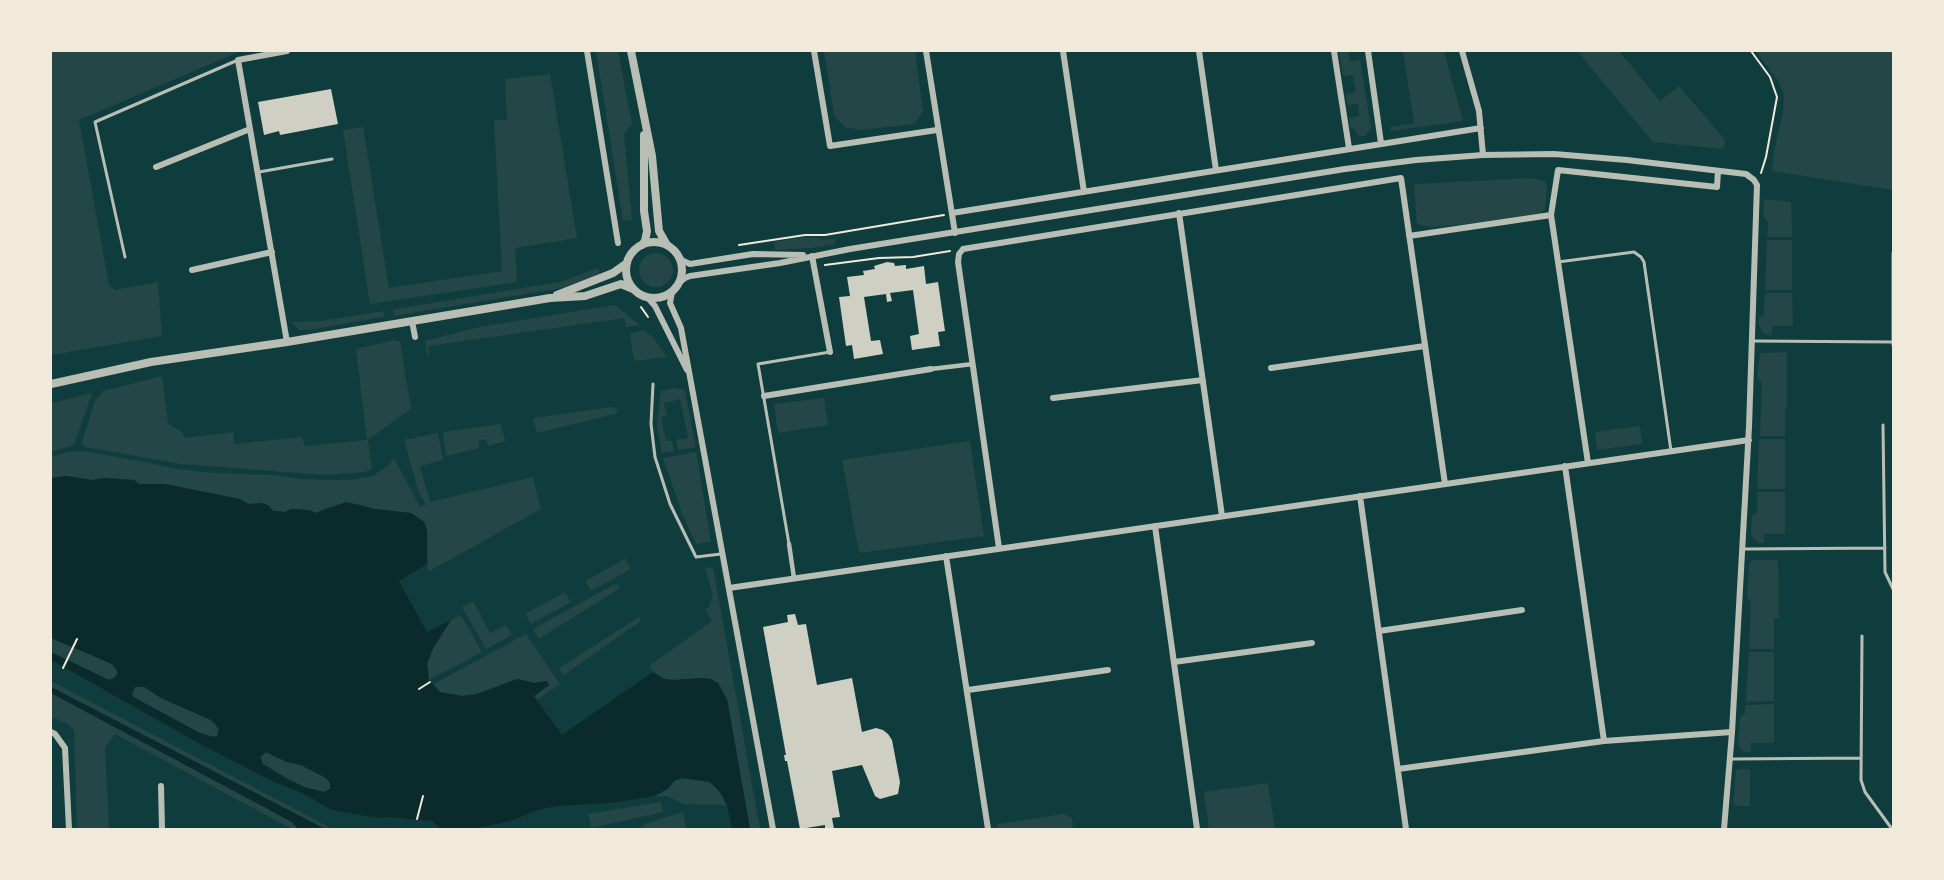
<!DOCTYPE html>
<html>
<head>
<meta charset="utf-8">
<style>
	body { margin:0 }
	#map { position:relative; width:1944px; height:880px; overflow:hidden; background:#0f3d3e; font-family:Lato,sans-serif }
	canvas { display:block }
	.frame { position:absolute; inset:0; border:52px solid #f1e9da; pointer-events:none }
</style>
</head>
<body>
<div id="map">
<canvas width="1944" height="880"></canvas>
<div class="frame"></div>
</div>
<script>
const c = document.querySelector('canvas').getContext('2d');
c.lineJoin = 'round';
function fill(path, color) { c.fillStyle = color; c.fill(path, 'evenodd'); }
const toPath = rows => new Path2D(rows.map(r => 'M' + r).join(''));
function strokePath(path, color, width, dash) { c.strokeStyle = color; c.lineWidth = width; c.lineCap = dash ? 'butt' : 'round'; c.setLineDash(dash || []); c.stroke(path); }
const green = toPath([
	[51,51,241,51,79,120,109,285,115,290,158,282,162,336,51,355],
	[596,51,618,51,632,124,624,134,632,220,623,221],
	[824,51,915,51,923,112,914,124,860,130,845,127,835,117,833,109],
	[1339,51,1348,51,1350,61,1360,60,1371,128,1365,136,1360,136,1356,133,1354,128,1350,129,1349,118,1359,116,1358,104,1347,105,1346,94,1356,92,1353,75,1343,76],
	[1403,51,1444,51,1463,121,1391,131,1390,127,1414,123],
	[1577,51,1619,51,1660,101,1679,86,1725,140,1724,149,1653,142],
	[1756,51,1893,51,1893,190,1772,171,1774,152,1783,112,1784,96,1779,82],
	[550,74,577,238,515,248,517,282,370,304,343,130,363,127,389,288,502,271,494,120,507,120,505,79],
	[1533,178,1545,181,1547,185,1545,210,1538,215,1527,219,1431,227,1417,224,1414,184],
	[1764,199,1791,202,1792,237,1767,237,1768,222,1763,216],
	[804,237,820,238,821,240,835,239,835,244,811,248,775,250,774,242],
	[1767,240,1792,240,1792,290,1765,290],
	'639 270a17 17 0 1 1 34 0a17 17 0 1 1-34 0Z',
	[598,268,600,274,562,288,394,316,393,310,395,309,560,282],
	[1765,293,1792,293,1793,326,1772,326,1772,336,1763,333,1759,325,1759,318,1764,314],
	[615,305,640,325,626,327,624,318,428,346,429,355,427,356,425,341,479,327],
	[383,311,384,317,308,330,299,330,291,322,321,321],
	[644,330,653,337,667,357,634,361,630,333],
	[395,340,400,342,411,409,368,440,372,469,364,472,326,475,181,464,85,447,82,442,95,401,103,391,162,376,168,424,182,432,185,438,234,432,234,444,302,437,305,446,367,440,356,349],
	[1787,352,1787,407,1785,409,1785,436,1760,436,1762,383,1757,379,1760,353],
	[675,388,685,390,696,447,678,450,676,440,688,438,680,399,664,403,667,415,661,417,666,441,672,441,674,451,662,453,657,426,660,395,661,391],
	[92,393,74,445,51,452,51,403],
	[824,398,828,425,778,433,774,404],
	[612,407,618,410,615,414,537,433,533,418],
	[501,424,505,441,488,446,486,439,478,441,480,448,446,456,443,432],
	[1640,426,1642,444,1597,450,1595,432],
	[438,433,443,460,420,466,430,502,533,477,541,509,428,572,427,530,424,522,411,513,374,509,359,504,326,508,316,513,309,510,291,509,285,512,273,511,267,505,261,503,248,504,240,499,165,484,139,484,134,480,104,478,92,480,66,476,51,478,51,457,67,452,81,451,102,454,179,469,212,473,275,475,299,479,325,480,351,480,373,476,389,465,394,458,420,507,426,504,419,493,404,440],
	[1759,439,1785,439,1785,489,1757,489],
	[970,441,984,536,859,553,842,460],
	[696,452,711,542,696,544,682,513,663,458],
	[1757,492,1785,492,1785,534,1765,534,1764,543,1760,543,1755,540,1751,534,1752,516,1757,512],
	[625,559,631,569,591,591,585,581],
	[1752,560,1778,560,1779,618,1774,618,1774,649,1749,649,1751,602,1747,598,1749,564],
	[713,567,760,829,750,829,727,699,702,678,673,680,664,679,653,672,649,666,712,621,705,610,709,607,713,595,705,568],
	[617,583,620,588,539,639,533,629],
	[565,592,571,602,531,624,525,614],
	[473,601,490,633,506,625,512,635,486,649,462,607],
	[461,615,482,652,429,680,427,664,429,656,451,620],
	[639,617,641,621,564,675,559,668],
	[526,634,560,684,537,700,534,696,548,686,546,681,535,683,517,679,488,691,462,696,440,692,432,685],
	[51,638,112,664,117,668,117,676,109,680,52,653],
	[1749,652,1774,652,1774,701,1746,702],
	[51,681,333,829,325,829,51,687],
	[135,687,144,687,161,698,211,720,219,729,217,736,213,737,200,733,133,697,132,693],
	[51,693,292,822,298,829,292,829,115,734,105,748,109,829,77,829,74,730,66,723,51,717],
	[1774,704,1774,743,1751,743,1751,753,1742,751,1738,744,1740,718,1745,713,1745,705],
	[266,752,287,762,301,765,326,778,330,783,330,790,324,792,304,787,287,778,263,764,260,757],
	[1738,769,1750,769,1750,806,1736,806,1733,803,1736,771],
	[682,778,710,782,720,792,727,805,684,804,667,796,645,797,655,796,674,781],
	[1268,783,1275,829,1209,829,1204,792],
	[661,802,663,812,591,828,589,814],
	[682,812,684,815,686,829,640,829,645,824],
	[1064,814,1072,818,1073,829,997,829,997,824]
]);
const water = toPath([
	[66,476,92,480,104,478,134,480,139,484,165,484,240,499,248,504,261,503,268,505,273,511,285,512,291,509,309,510,316,513,346,502,374,509,411,513,424,522,427,530,427,564,399,581,427,632,451,620,434,646,427,664,429,680,440,692,462,696,474,695,517,679,535,683,547,681,549,685,534,696,562,735,653,672,664,679,673,680,702,678,711,679,718,683,727,699,750,829,732,829,727,805,720,792,710,782,682,778,674,781,668,789,655,796,612,803,557,806,540,809,511,821,473,829,441,829,432,821,389,817,378,818,332,810,300,792,272,781,206,747,51,660,51,652,109,680,114,678,118,672,112,664,51,638,51,478],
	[135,687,144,687,161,698,211,720,219,729,217,736,213,737,200,733,133,697,132,693],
	[266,752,287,762,301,765,326,778,330,783,330,789,324,792,304,787,287,779,263,764,260,757],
	[51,687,325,829,298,829,292,822,51,693]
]);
const building = toPath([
	[331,89,338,124,280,135,279,131,264,135,258,102],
	[887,262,894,263,895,266,906,265,906,269,924,266,926,284,938,282,945,331,938,332,940,346,912,350,910,336,919,334,913,290,890,293,892,301,887,302,886,294,864,297,871,341,880,340,883,354,854,359,852,345,846,346,839,297,850,296,847,277,864,275,863,271,875,269,874,266],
	[795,614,798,625,806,624,817,685,852,678,862,732,876,728,883,730,888,734,892,740,900,782,898,794,880,799,875,796,862,765,832,771,840,817,832,818,834,829,825,829,825,825,800,829,787,761,785,761,784,755,786,755,763,627,788,622,787,615]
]);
const path = toPath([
	[1751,51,1770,77,1777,97,1766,157,1761,173],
	[739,245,805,235,825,235,944,215],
	[825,265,879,258,913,257,950,251],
	[641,307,648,317],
	[63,668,77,639],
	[419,689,430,682],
	[417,819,423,796]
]);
const service = toPath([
	[259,172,332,159],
	[1893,253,1893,345],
	[125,257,95,122,238,60],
	[1558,262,1634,252,1641,257,1644,262,1671,451],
	[1753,341,1893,342],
	[653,384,651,424,655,457,670,504,696,557,721,554],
	[1883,425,1885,572,1893,589],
	[789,544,758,364,830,352],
	[1744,549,1885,548],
	[1862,636,1861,780,1865,792,1892,829],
	[1731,759,1861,758]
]);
const pedestrian = toPath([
	[931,369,973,364],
	[789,544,794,578]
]);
const minor = toPath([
	[587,51,618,243],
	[814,51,830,146,937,130],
	[926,51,955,233],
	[1063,51,1084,192],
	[1199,51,1216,170],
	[1334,51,1349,148],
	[1368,51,1381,143],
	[1462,51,1479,111,1483,155],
	[156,167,250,129],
	[952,213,1481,128],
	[1179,213,1222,516],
	[1409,236,1551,215],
	[812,256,830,352],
	[679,259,690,264,753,254,803,255],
	[192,270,272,252],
	[679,283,685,278,690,276,780,263,850,249,1345,169,1416,160,1483,155,1554,154,1627,160,1746,174,1754,180,1757,185,1749,427,1732,732,1724,829],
	[672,292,670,303,681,328,773,829],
	[648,298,655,306,687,370],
	[412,321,415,337],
	[287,342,238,60,287,51],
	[1271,368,1425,346],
	[764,396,931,369],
	[1053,398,1203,380],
	[1588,463,1551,215,1558,170,1717,187,1718,171],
	[1565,466,1604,741],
	[1360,496,1406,829],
	[1155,526,1197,829],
	[999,548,958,262,959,254,963,249,1401,178,1445,484],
	[946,556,988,829],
	[729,588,1749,440],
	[1379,631,1522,610],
	[1174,662,1312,643],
	[968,690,1108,670],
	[51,732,55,734,65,748,69,829],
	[1398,769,1604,741,1732,732],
	[161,786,162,829]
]);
const tertiary = toPath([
	[631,51,652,156,659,231,667,245],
	'626 270a28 28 0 1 1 56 0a28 28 0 1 1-56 0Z',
	[642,245,645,241,647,231,644,211,644,135],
	[557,295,613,273,627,263],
	[51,384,151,362,287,342,550,298,585,296,621,284,633,289]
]);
fill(green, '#244646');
fill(water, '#0a2a2b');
fill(building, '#cfcfc3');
strokePath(path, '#f1e9da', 2);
strokePath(service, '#b8beb3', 3);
strokePath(pedestrian, '#b8beb3', 4.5);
strokePath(minor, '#b8beb3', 6);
strokePath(tertiary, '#b8beb3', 8);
</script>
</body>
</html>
